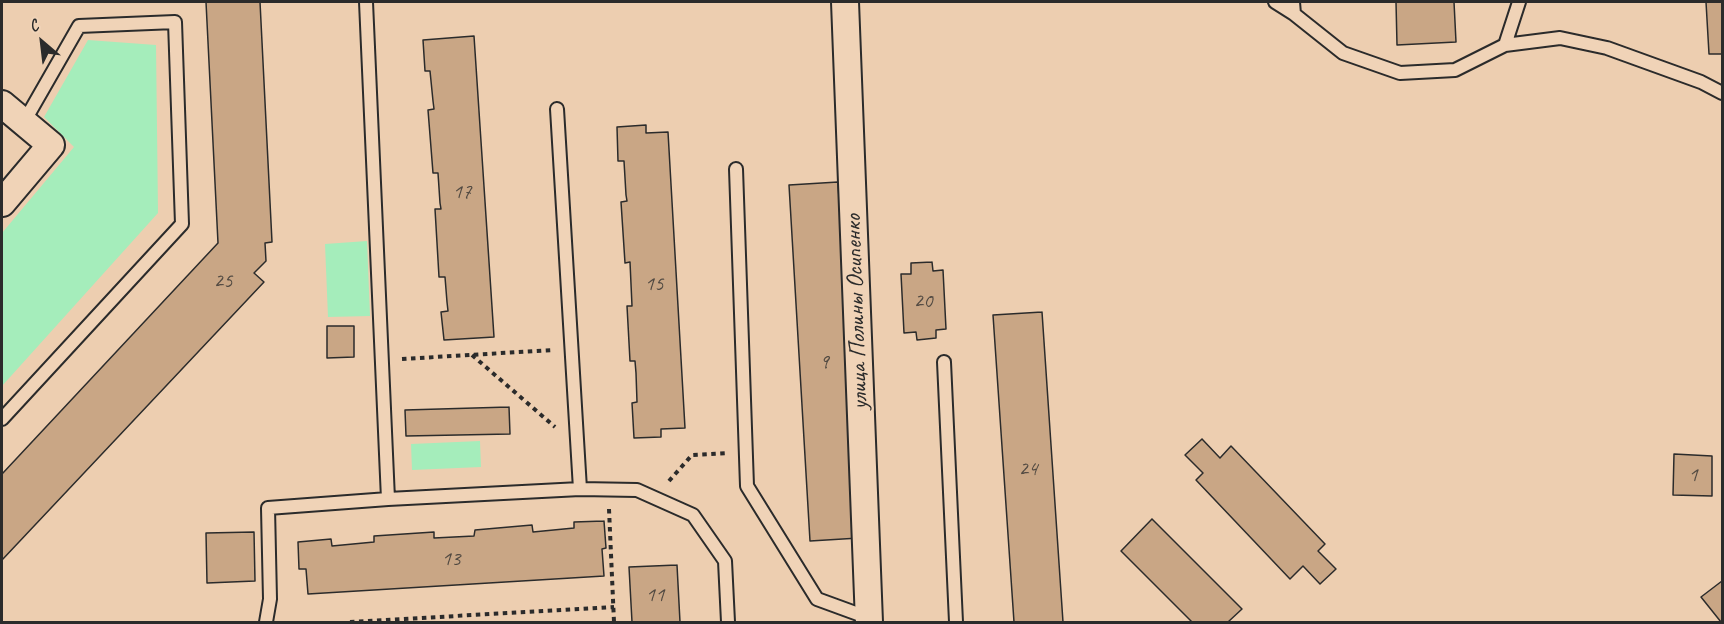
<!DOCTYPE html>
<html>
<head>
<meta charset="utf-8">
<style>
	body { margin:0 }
	#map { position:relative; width:1724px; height:624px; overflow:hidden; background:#edceb0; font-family:Caveat,sans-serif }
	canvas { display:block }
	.frame { position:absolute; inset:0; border:3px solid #2b2b2b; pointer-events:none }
	.north { position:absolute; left:12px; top:12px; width:60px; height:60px; -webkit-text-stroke:4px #f0d3b7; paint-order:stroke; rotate:332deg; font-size:16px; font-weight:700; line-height:24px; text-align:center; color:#2b2b2b }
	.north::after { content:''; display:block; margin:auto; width:21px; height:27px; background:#2b2b2b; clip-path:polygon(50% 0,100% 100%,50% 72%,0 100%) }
</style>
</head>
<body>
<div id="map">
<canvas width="1724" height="624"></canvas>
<div class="frame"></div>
<div class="north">С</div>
</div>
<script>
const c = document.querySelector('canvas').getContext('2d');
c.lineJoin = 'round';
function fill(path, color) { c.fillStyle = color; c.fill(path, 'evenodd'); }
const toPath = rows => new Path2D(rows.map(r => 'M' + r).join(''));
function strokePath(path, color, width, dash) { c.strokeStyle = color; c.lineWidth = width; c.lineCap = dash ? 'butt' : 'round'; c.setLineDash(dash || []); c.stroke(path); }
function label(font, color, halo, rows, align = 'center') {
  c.font = font + ' Caveat,sans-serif'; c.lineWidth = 4.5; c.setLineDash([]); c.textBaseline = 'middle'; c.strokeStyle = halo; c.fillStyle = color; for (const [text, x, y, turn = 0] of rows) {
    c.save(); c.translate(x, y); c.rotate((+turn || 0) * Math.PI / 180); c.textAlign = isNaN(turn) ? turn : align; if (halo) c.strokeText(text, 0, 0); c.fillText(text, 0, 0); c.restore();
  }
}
const green = toPath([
	[88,40,156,45,158,213,2,386,2,233,74,147,44,117],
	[367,241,370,316,328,317,325,244],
	[480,441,481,467,412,470,411,444]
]);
const building = toPath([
	[206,2,260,2,272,242,265,243,266,261,254,273,264,282,2,560,2,474,218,243,206,2],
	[1396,2,1454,2,1456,42,1397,45,1396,2],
	[1706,2,1722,2,1722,54,1709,54,1706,2],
	[474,36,494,337,444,340,441,312,448,311,447,302,445,277,439,277,435,209,441,209,440,203,438,173,433,173,428,110,434,109,433,101,430,71,425,71,423,40,474,36],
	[646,125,646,133,668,132,685,428,661,429,661,437,634,438,632,403,637,402,636,373,635,361,630,361,627,306,632,306,630,262,625,263,621,202,627,201,626,195,624,161,618,161,617,127,646,125],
	[838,182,859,538,810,541,789,185,838,182],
	[932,262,933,271,943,270,946,329,936,330,936,338,917,340,916,332,904,333,901,274,911,274,911,263,932,262],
	[1042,312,1063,622,1014,622,993,315,1042,312],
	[327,326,354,326,354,357,327,358,327,326],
	[509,407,510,434,406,436,405,410,509,407],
	[1202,439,1220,458,1231,446,1325,544,1318,551,1336,569,1320,584,1303,566,1290,579,1196,480,1203,473,1185,455,1202,439],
	[1674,454,1712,456,1712,496,1673,495,1674,454],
	[1152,519,1242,609,1228,622,1192,622,1121,551,1152,519],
	[604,521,606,548,602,549,604,576,308,594,306,569,299,569,298,542,331,539,332,546,374,542,374,536,434,532,434,538,474,536,475,530,532,525,533,532,574,528,574,522,604,521],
	[254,532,255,581,207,583,206,533,254,532],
	[677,565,680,622,632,622,629,567,677,565],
	[1722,581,1722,622,1721,622,1701,597,1722,581]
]);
const path = toPath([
	[472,355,555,427],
	[402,359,553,350],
	[669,481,692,455,727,453],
	[609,509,614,622],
	[350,622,614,607]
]);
const lane = toPath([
	[366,2,388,499],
	[1275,2,1294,14,1293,2],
	[1294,14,1343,53,1400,73,1455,70,1505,45,1560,38,1607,48,1701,82,1722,93],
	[1505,45,1519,2],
	[557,109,580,489],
	[736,169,747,486,817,599,869,618],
	[944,362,956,622],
	[2,419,182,224,175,22,79,26,24,122],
	[266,622,270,599,268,508,388,499,580,489,637,490,693,515,725,561,728,622]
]);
const street = toPath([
	[845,2,869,622],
	[2,104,51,145,2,203]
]);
const numberNames = [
	["17",462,192],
	["25",223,281],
	["15",654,284],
	["20",923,301],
	["9",824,362],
	["24",1028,469],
	["1",1693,475],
	["13",451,559],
	["11",655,595]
];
const streetNames = [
	["улица Полины Осипенко",857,312,-92]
];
fill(green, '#a5edbb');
fill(building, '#c9a685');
strokePath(building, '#2b2b2b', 1.5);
strokePath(lane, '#2b2b2b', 16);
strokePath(street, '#2b2b2b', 30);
strokePath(path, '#2b2b2b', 4, [4.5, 4.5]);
strokePath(lane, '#f0d3b7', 12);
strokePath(street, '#f0d3b7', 26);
label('21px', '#524a42', null, numberNames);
label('24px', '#2b2b2b', '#f0d3b7', streetNames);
</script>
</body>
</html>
